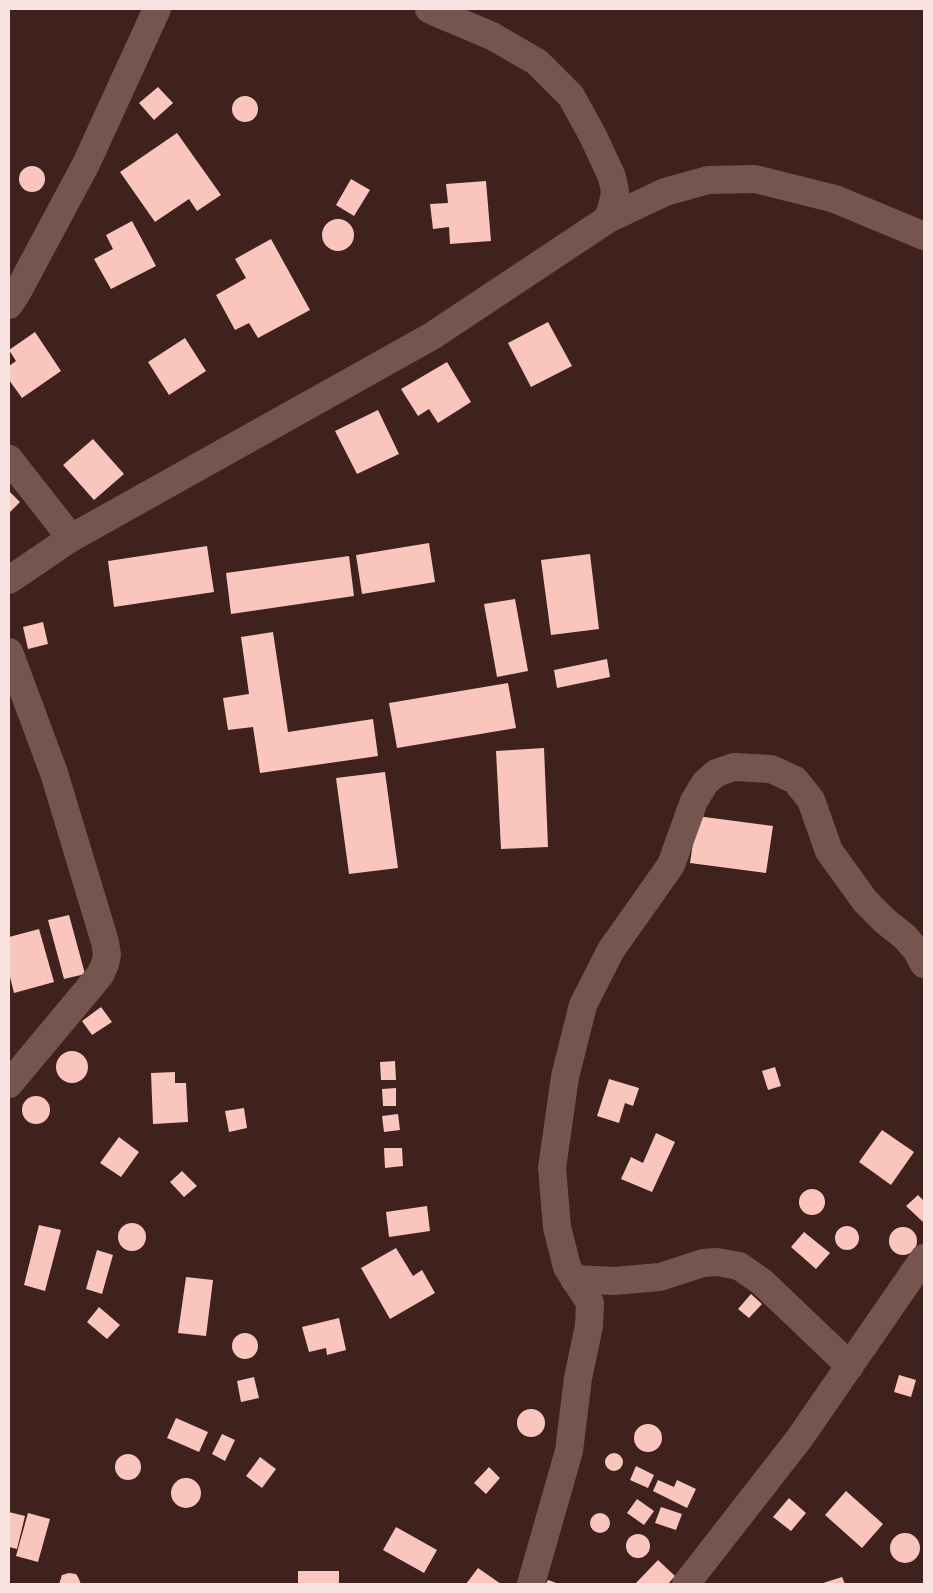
<!DOCTYPE html>
<html>
<head>
<meta charset="utf-8">
<style>
	body { margin:0 }
	#map { position:relative; width:933px; height:1593px; overflow:hidden; background:#3f211d; font-family:Bitter,serif }
	canvas { display:block }
	.frame { position:absolute; inset:0; border:10px solid #f8e3e0; pointer-events:none }
</style>
</head>
<body>
<div id="map">
<canvas width="933" height="1593"></canvas>
<div class="frame"></div>
</div>
<script>
const c = document.querySelector('canvas').getContext('2d');
c.lineJoin = 'round';
function fill(path, color) { c.fillStyle = color; c.fill(path, 'evenodd'); }
const toPath = rows => new Path2D(rows.map(r => 'M' + r).join(''));
function strokePath(path, color, width, dash) { c.strokeStyle = color; c.lineWidth = width; c.lineCap = dash ? 'butt' : 'round'; c.setLineDash(dash || []); c.stroke(path); }
const building = toPath([
	[158,87,173,103,154,120,139,103],
	'232 109a13 13 0 1 1 26 0a13 13 0 1 1-26 0Z',
	[177,133,221,195,197,211,189,199,155,222,120,172],
	'19 179a13 13 0 1 1 26 0a13 13 0 1 1-26 0Z',
	[351,179,370,190,354,216,336,205],
	[486,181,491,241,450,244,449,227,433,229,430,204,448,203,446,184],
	'322 235a16 16 0 1 1 32 0a16 16 0 1 1-32 0Z',
	[132,221,156,266,111,289,94,259,113,249,106,235],
	[271,239,310,310,258,338,249,323,235,330,216,295,246,278,235,259],
	[548,322,572,366,531,387,508,343],
	[35,332,61,371,22,398,9,380,9,366,16,361,9,350],
	[185,338,206,371,169,395,148,362],
	[447,362,471,402,438,423,429,409,418,416,401,389],
	[378,410,399,454,357,474,335,431],
	[93,439,124,474,94,500,63,465],
	[9,491,20,502,9,513],
	[429,543,435,582,362,594,356,555],
	[207,546,214,592,114,607,108,561],
	[590,554,599,629,551,635,541,560],
	[349,556,354,596,231,614,226,573],
	[515,599,528,671,497,677,484,604],
	[43,622,48,644,28,649,23,627],
	[273,632,288,732,373,719,378,756,260,773,253,727,228,730,223,698,249,694,241,637],
	[607,659,610,677,557,688,554,670],
	[508,683,516,728,397,748,389,703],
	[544,748,548,847,501,849,496,751],
	[385,772,398,868,349,874,336,778],
	[697,816,773,826,766,873,690,863],
	[69,915,85,974,64,979,48,920],
	[39,929,54,982,14,993,9,973,9,937],
	[101,1007,112,1022,92,1035,82,1021],
	'56 1067a16 16 0 1 1 32 0a16 16 0 1 1-32 0Z',
	[395,1061,396,1080,381,1080,380,1062],
	[775,1067,781,1086,768,1090,762,1071],
	[175,1072,175,1083,186,1083,188,1122,153,1124,151,1073],
	[609,1079,639,1088,633,1106,625,1103,619,1123,597,1116],
	[396,1088,396,1106,383,1106,382,1089],
	'22 1110a14 14 0 1 1 28 0a14 14 0 1 1-28 0Z',
	[244,1108,247,1128,229,1132,225,1111],
	[398,1114,400,1130,384,1132,382,1116],
	[882,1130,914,1152,891,1185,859,1162],
	[656,1133,675,1142,652,1192,621,1179,631,1157,643,1163],
	[119,1137,139,1152,121,1177,100,1163],
	[384,1148,402,1148,403,1166,385,1168],
	[182,1171,197,1186,184,1197,170,1182],
	'799 1202a13 13 0 1 1 26 0a13 13 0 1 1-26 0Z',
	[918,1195,924,1201,924,1220,923,1222,906,1206],
	[427,1206,430,1231,389,1237,386,1212],
	'118 1237a14 14 0 1 1 28 0a14 14 0 1 1-28 0Z',
	[39,1225,61,1230,45,1291,24,1285],
	'835 1238a12 12 0 1 1 24 0a12 12 0 1 1-24 0Z',
	'889 1241a14 14 0 1 1 28 0a14 14 0 1 1-28 0Z',
	[804,1232,830,1253,816,1269,791,1247],
	[396,1248,413,1276,422,1270,435,1293,390,1319,361,1268],
	[97,1250,113,1255,102,1294,86,1289],
	[186,1277,213,1280,206,1336,178,1333],
	[751,1294,762,1304,749,1318,738,1309],
	[99,1307,120,1325,107,1339,87,1322],
	[339,1318,346,1350,327,1355,326,1348,309,1352,302,1327],
	'232 1346a13 13 0 1 1 26 0a13 13 0 1 1-26 0Z',
	[899,1375,916,1380,911,1397,894,1392],
	[254,1377,259,1398,241,1402,237,1381],
	'517 1423a14 14 0 1 1 28 0a14 14 0 1 1-28 0Z',
	[176,1418,208,1432,199,1452,167,1438],
	'634 1438a14 14 0 1 1 28 0a14 14 0 1 1-28 0Z',
	[222,1434,235,1440,225,1461,212,1454],
	'605 1462a9 9 0 1 1 18 0a9 9 0 1 1-18 0Z',
	'115 1467a13 13 0 1 1 26 0a13 13 0 1 1-26 0Z',
	[260,1457,276,1469,262,1488,246,1476],
	[636,1466,654,1475,648,1488,630,1480],
	[489,1467,500,1478,486,1494,474,1483],
	'171 1493a15 15 0 1 1 30 0a15 15 0 1 1-30 0Z',
	[658,1480,674,1487,677,1480,696,1489,687,1508,653,1491],
	[846,1491,883,1524,862,1548,825,1515],
	[789,1498,806,1513,791,1531,773,1517],
	[637,1499,654,1511,644,1525,627,1513],
	[661,1507,682,1514,676,1530,655,1523],
	[9,1512,25,1516,17,1549,9,1547],
	[28,1513,50,1519,38,1562,16,1556],
	'590 1523a10 10 0 1 1 20 0a10 10 0 1 1-20 0Z',
	[396,1527,437,1550,424,1573,383,1550],
	'890 1548a15 15 0 1 1 30 0a15 15 0 1 1-30 0Z',
	'626 1546a12 12 0 1 1 24 0a12 12 0 1 1-24 0Z',
	[658,1560,675,1576,668,1584,637,1584,636,1583],
	[478,1568,501,1584,466,1584],
	[298,1571,339,1571,339,1584,298,1584],
	[69,1573,76,1574,78,1577,81,1584,59,1584,62,1575],
	[842,1577,845,1584,820,1584],
	[548,1580,559,1584,546,1584]
]);
const minor = toPath([
	[429,9,435,12,492,36,537,62,571,96,593,136,612,177,615,191,613,203,608,219],
	[9,305,17,293,86,164,157,9],
	[9,459,71,538],
	[9,580,71,538,432,336,608,219,665,192,708,180,755,179,835,199,924,236],
	[9,652,54,773,105,942,107,955,105,964,100,975,9,1084],
	[574,1279,614,1281,660,1277,703,1263,717,1262,739,1266,762,1282,850,1366],
	[531,1584,569,1451,578,1378,589,1326,590,1303,567,1267,557,1227,552,1168,565,1077,583,1005,611,950,671,865,694,801,705,783,716,773,734,767,771,769,795,780,811,800,829,851,865,901,885,921,905,937,917,951,924,964],
	[686,1584,799,1439,924,1258]
]);
fill(building, '#fac5bd');
strokePath(minor, '#77554f', 28);
</script>
</body>
</html>
